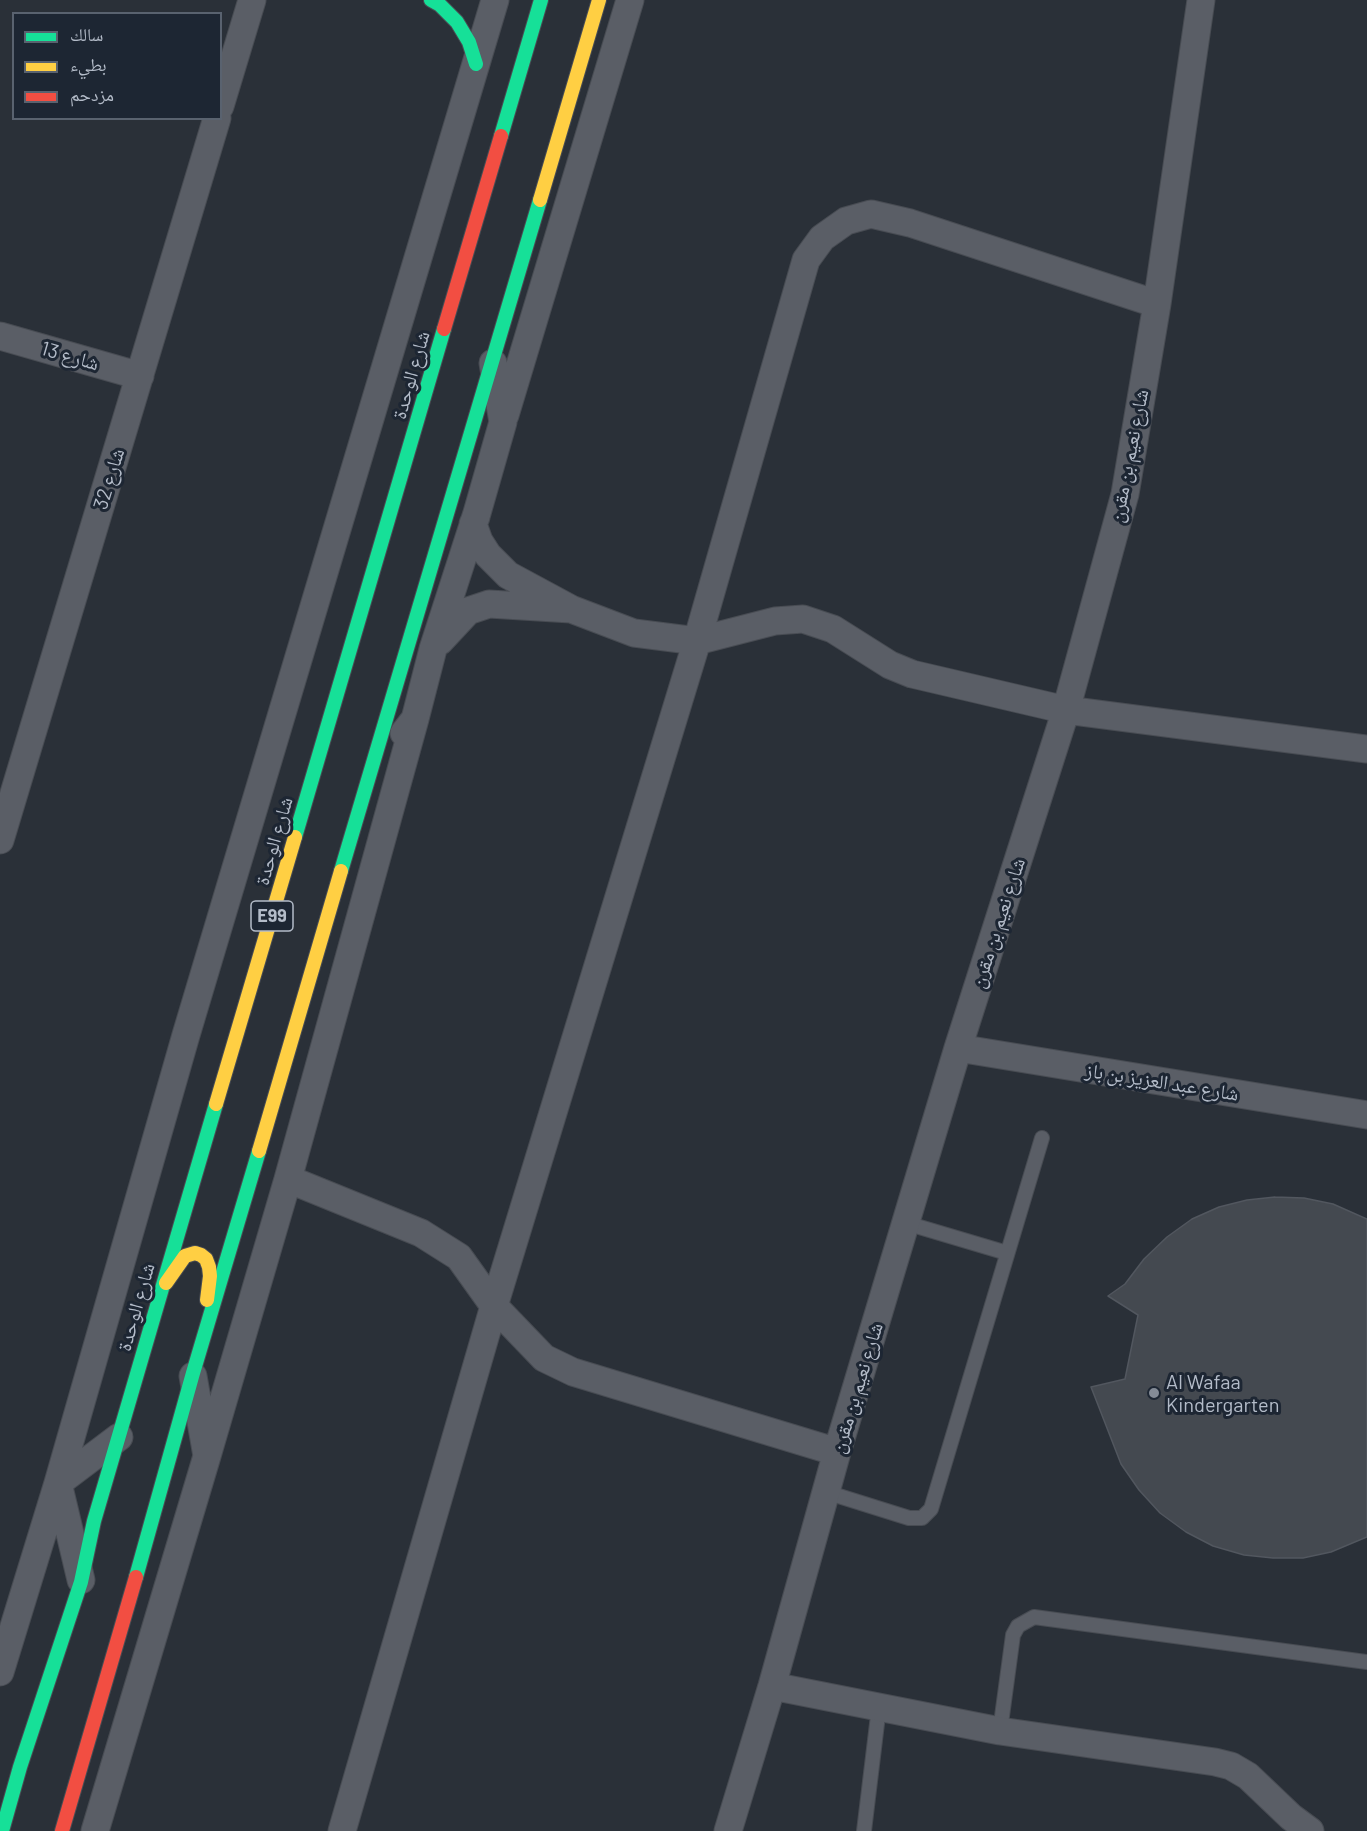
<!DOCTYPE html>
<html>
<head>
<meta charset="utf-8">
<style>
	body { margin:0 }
	#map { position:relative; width:1367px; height:1831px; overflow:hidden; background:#2a3038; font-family:Barlow,"Noto Naskh Arabic",sans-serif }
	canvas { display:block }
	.legend { position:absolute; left:12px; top:12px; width:210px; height:108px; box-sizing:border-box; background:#1d2633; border:2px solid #59626f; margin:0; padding:8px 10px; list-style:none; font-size:18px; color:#b4bcc9 }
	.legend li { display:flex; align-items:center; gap:12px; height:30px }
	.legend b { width:30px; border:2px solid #59626f }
</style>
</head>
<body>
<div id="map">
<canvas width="1367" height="1831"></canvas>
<ul class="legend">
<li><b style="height:8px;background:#16e098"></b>سالك</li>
<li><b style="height:8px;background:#ffcf43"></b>بطيء</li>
<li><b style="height:8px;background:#f24e42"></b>مزدحم</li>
</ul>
</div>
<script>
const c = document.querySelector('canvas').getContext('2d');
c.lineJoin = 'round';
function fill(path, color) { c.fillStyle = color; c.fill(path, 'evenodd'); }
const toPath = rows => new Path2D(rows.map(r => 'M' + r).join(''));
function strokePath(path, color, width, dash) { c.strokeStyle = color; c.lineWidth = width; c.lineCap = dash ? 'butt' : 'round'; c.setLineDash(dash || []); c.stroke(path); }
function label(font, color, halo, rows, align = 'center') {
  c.font = font + ' Barlow,"Noto Naskh Arabic",sans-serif'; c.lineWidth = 6; c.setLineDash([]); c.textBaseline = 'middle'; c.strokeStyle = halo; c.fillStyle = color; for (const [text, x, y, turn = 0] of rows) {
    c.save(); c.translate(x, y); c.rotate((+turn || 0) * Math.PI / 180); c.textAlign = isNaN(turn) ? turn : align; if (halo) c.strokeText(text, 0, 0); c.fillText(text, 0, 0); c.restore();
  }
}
const building = toPath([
	[1275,1197,1304,1198,1333,1204,1367,1219,1367,1537,1331,1552,1303,1558,1273,1558,1244,1555,1213,1546,1186,1532,1160,1513,1139,1490,1121,1464,1091,1387,1125,1379,1138,1315,1108,1296,1125,1284,1144,1259,1167,1237,1192,1219,1219,1207,1247,1200,1275,1197]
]);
const lane = toPath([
	[906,1223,1007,1253],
	[826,1492,909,1518,922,1518,931,1509,1042,1138],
	[1000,1731,1013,1635,1018,1626,1034,1617,1367,1662],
	[864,1831,879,1707]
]);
const street = toPath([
	[220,106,252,0],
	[0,336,140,376],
	[505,415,630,0],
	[571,609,634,633,697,641,775,621,803,619,833,629,890,665,912,674,1066,710,1367,749],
	[440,641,468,611,489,604,571,609,508,575,488,555,479,541,473,524,476,517],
	[404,733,415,719,433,649,477,513,503,422,493,363],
	[0,840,217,118],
	[958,1048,1367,1115],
	[288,1179,421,1233,459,1257,494,1306,544,1358,573,1372,837,1452],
	[207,1456,288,1179,415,719],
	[81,1580,58,1483,186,1035,495,0],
	[0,1672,58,1483,119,1437],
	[772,1686,1000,1731,1215,1762,1231,1766,1248,1776,1291,1817,1310,1831],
	[95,1831,207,1456,193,1376],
	[342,1831,494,1306,697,641,806,260,822,238,846,221,871,214,910,223,1157,304],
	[728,1831,772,1686,837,1452,958,1048,1066,710,1125,494,1157,304,1201,0]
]);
const fast = toPath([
	[431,0,440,5,457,22,469,42,476,64],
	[501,136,541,0],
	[295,837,444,329],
	[341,871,540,200],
	[136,1577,193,1373,259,1151],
	[2,1831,20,1767,81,1582,94,1521,216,1104]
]);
const slow = toPath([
	[540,200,599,0],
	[216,1104,295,837],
	[259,1151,341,871],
	[166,1283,185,1256,195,1253,201,1255,206,1259,209,1267,210,1276,207,1300]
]);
const jam = toPath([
	[444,329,501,136],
	[62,1831,136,1577]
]);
const markers = [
	[1154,1393,6,"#848b96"]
];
const shields = [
	[272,916,42]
];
const shieldNames = [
	["E99",272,916]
];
const streetNames = [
	["شارع 13",70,356,16],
	["شارع الوحدة",411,375,-74],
	["شارع نعيم بن مقرن",1129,456,-79],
	["شارع 32",109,479,-73],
	["شارع الوحدة",274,841,-74],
	["شارع نعيم بن مقرن",998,923,-72],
	["شارع عبد العزيز بن باز",1162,1082,9],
	["شارع الوحدة",136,1307,-74],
	["شارع نعيم بن مقرن",857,1388,-73]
];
const poiNames = [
	["Al Wafaa",1166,1382],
	["Kindergarten",1166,1405]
];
fill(building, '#444950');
strokePath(building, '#52575f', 1.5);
strokePath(lane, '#484c53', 16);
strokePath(street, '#484c53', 29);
strokePath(fast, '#484c53', 16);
strokePath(slow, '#484c53', 16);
strokePath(jam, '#484c53', 16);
strokePath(lane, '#5a5e66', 14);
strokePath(street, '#5a5e66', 27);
strokePath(fast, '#16e098', 14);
strokePath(slow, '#ffcf43', 14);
strokePath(jam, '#f24e42', 14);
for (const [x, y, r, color] of markers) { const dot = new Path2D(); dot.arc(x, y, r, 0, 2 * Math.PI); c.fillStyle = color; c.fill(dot); strokePath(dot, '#1d2633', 2); }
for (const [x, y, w] of shields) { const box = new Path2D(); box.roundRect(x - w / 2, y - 15, w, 30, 4.5); c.fillStyle = '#1d2633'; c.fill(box); strokePath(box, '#b4bcc9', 1.5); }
label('bold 18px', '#b4bcc9', null, shieldNames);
label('20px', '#b4bcc9', '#1d2633', streetNames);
label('20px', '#b4bcc9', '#1d2633', poiNames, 'left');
</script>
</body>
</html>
